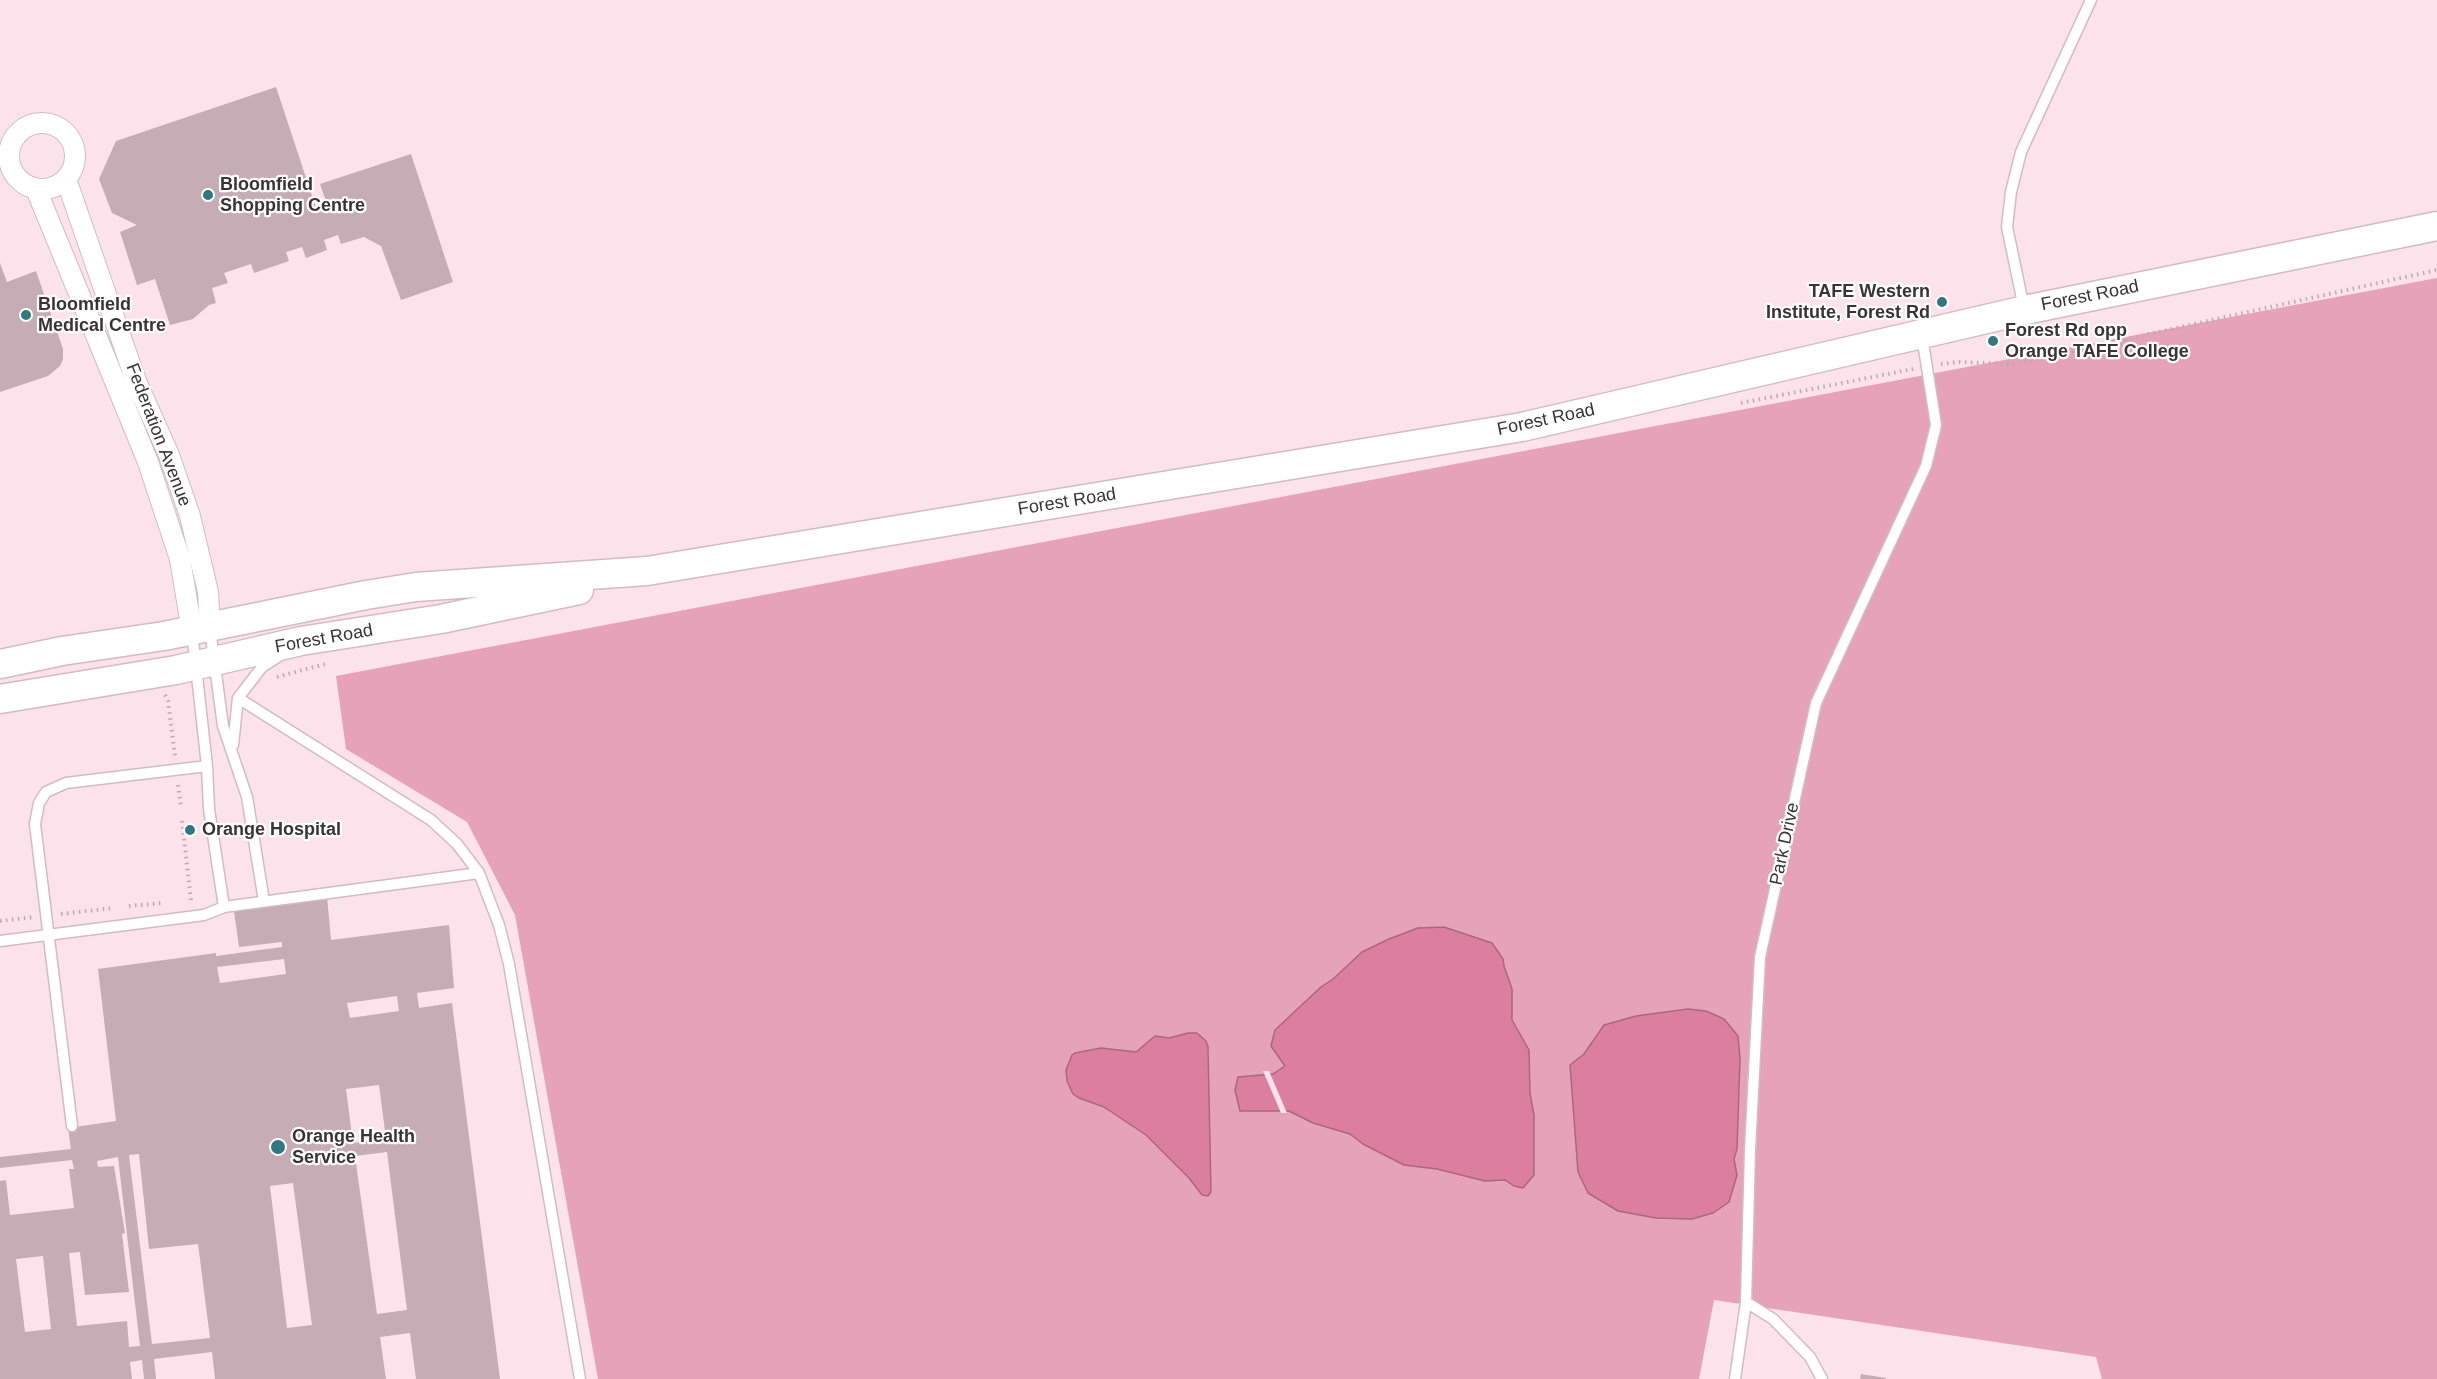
<!DOCTYPE html>
<html>
<head>
<meta charset="utf-8">
<style>
	body { margin:0 }
	canvas { display:block; background:#fce2ea }
</style>
</head>
<body>
<canvas width="2437" height="1379"></canvas>
<script>
const c = document.querySelector('canvas').getContext('2d');
c.lineJoin = 'round';
function fill(path, color) { c.fillStyle = color; c.fill(path, 'evenodd'); }
const toPath = rows => new Path2D(rows.map(r => 'M' + r).join(''));
function strokePath(path, color, width, dash) { c.strokeStyle = color; c.lineWidth = width; c.lineCap = dash ? 'butt' : 'round'; c.setLineDash(dash || []); c.stroke(path); }
function label(font, color, halo, rows, align = 'center') {
  c.font = font + ' Helvetica,sans-serif'; c.lineWidth = 4.5; c.setLineDash([]); c.textBaseline = 'middle'; c.strokeStyle = halo; c.fillStyle = color; for (const [text, x, y, turn = 0] of rows) {
    c.save(); c.translate(x, y); c.rotate((+turn || 0) * Math.PI / 180); c.textAlign = isNaN(turn) ? turn : align; if (halo) c.strokeText(text, 0, 0); c.fillText(text, 0, 0); c.restore();
  }
}
const green = toPath([
	[2437,278,2437,1379,2102,1379,2096,1357,1714,1300,1699,1379,598,1379,515,915,467,822,346,749,336,676]
]);
const water = toPath([
	[1444,927,1492,943,1503,959,1504,966,1512,989,1512,1020,1529,1050,1530,1093,1534,1115,1534,1175,1523,1188,1514,1186,1505,1180,1485,1181,1437,1169,1404,1165,1363,1144,1350,1134,1313,1123,1289,1111,1240,1111,1235,1090,1238,1077,1273,1074,1285,1066,1271,1046,1275,1030,1321,987,1333,979,1362,952,1389,939,1418,928,1444,927],
	[1688,1009,1706,1011,1724,1019,1738,1036,1740,1059,1737,1149,1734,1159,1737,1175,1729,1202,1713,1213,1692,1219,1656,1218,1618,1211,1588,1193,1578,1172,1570,1065,1584,1054,1604,1025,1636,1016,1688,1009],
	[1188,1033,1197,1033,1206,1041,1208,1047,1211,1192,1208,1196,1202,1195,1189,1178,1146,1135,1104,1107,1079,1098,1073,1094,1067,1081,1066,1070,1072,1055,1075,1053,1101,1048,1136,1052,1155,1036,1169,1038,1188,1033]
]);
const pier = toPath([
	[1263,1071,1269,1071,1287,1113,1281,1113]
]);
const building = toPath([
	[276,87,317,211,328,207,320,184,411,154,453,282,401,300,381,246,364,237,341,244,338,235,324,240,327,250,306,258,302,247,286,252,289,261,254,273,251,264,224,273,228,283,212,288,216,303,209,305,193,319,170,325,155,279,137,285,120,232,137,225,112,213,99,179,116,141],
	[0,263,7,282,36,271,63,349,63,359,60,366,48,376,0,392],
	[327,896,331,940,449,925,454,988,417,993,419,1008,452,1003,500,1379,416,1379,410,1333,380,1337,386,1379,215,1379,212,1352,154,1359,156,1379,144,1379,142,1360,130,1362,132,1379,0,1379,0,1181,6,1180,10,1215,74,1208,69,1169,74,1169,72,1160,0,1168,0,1157,71,1149,68,1128,116,1121,98,969,216,953,216,956,282,947,282,942,239,947,234,911],
	[284,959,286,974,220,983,217,967],
	[397,996,399,1011,350,1018,347,1003],
	[379,1085,386,1139,353,1143,346,1089],
	[387,1152,407,1310,377,1314,355,1156],
	[139,1154,149,1249,198,1244,210,1338,152,1344,129,1155],
	[118,1157,140,1346,129,1347,127,1321,77,1326,69,1253,80,1252,85,1295,129,1292,122,1234,125,1233,114,1166,98,1167,97,1161],
	[293,1183,312,1325,287,1328,270,1186],
	[43,1256,51,1329,25,1332,16,1259],
	[1861,1374,1886,1378,1886,1379,1860,1379]
]);
const path = toPath([
	[1941,364,1959,362,2014,364,2437,270],
	[1741,403,1913,369],
	[277,677,325,664],
	[165,695,168,701,175,756],
	[178,785,181,807],
	[182,821,191,900],
	[129,906,163,903],
	[61,914,114,908],
	[0,921,34,917]
]);
const lane = toPath([
	[2024,308,2007,227,2011,192,2021,152,2091,0],
	[210,629,223,726,247,797,264,901],
	[192,631,207,766,209,809,224,907],
	[238,698,431,820,457,844,479,873],
	[233,745,238,698,262,667,279,656],
	[0,941,204,915,224,907,479,873,499,925,509,964,580,1379],
	[72,1126,35,824,39,803,46,792,66,783,207,766],
	[1746,1302,1773,1319,1810,1357,1822,1379],
	[1735,1379,1746,1302,1750,1150,1760,957,1816,703,1926,466,1936,425,1922,336]
]);
const street = toPath([
	'9 156a33 33 0 1 1 66 0a33 33 0 1 1-66 0Z',
	[66,179,136,381,169,455,190,516,208,592,210,627],
	[36,189,148,462,180,559,192,631]
]);
const secondary = toPath([
	[0,664,62,651,164,636,366,595,416,587,647,571,1522,427,2025,310,2437,226],
	[0,699,176,670,301,641,441,619,579,590]
]);
const markers = [
	[208,195,6,"#307882"],
	[1942,302,6,"#307882"],
	[26,315,6,"#307882"],
	[1993,341,6,"#307882"],
	[190,830,6,"#307882"],
	[278,1147,8,"#307882"]
];
const poiNames = [
	["Bloomfield",220,185],
	["Shopping Centre",220,206],
	["TAFE Western",1930,292,"right"],
	["Institute, Forest Rd",1930,313,"right"],
	["Bloomfield",38,305],
	["Medical Centre",38,326],
	["Forest Rd opp",2005,331],
	["Orange TAFE College",2005,352],
	["Orange Hospital",202,830],
	["Orange Health",292,1137],
	["Service",292,1158]
];
const streetNames = [
	["Forest Road",2090,296,-11],
	["Forest Road",1546,420,-12],
	["Federation Avenue",158,435,69],
	["Forest Road",1067,502,-9],
	["Forest Road",324,639,-10],
	["Park Drive",1785,844,-78]
];
fill(green, '#e6a2b9');
fill(water, '#db7ea0');
strokePath(water, '#ab6780', 1.5);
fill(pier, '#fce2ea');
fill(building, '#c6adb5');
strokePath(lane, '#d4bbc3', 13);
strokePath(street, '#d4bbc3', 22);
strokePath(secondary, '#d4bbc3', 31);
strokePath(path, '#bda9af', 4, [1.5, 4.5]);
strokePath(lane, '#fff', 10);
strokePath(street, '#fff', 20);
strokePath(secondary, '#fff', 28);
for (const [x, y, r, color] of markers) { const dot = new Path2D(); dot.arc(x, y, r, 0, 2 * Math.PI); c.fillStyle = color; c.fill(dot); strokePath(dot, '#fff', 2); }
label('bold 18px', '#3b3235', '#fff', poiNames, 'left');
label('18px', '#3b3235', '#fff', streetNames);
</script>
</body>
</html>
